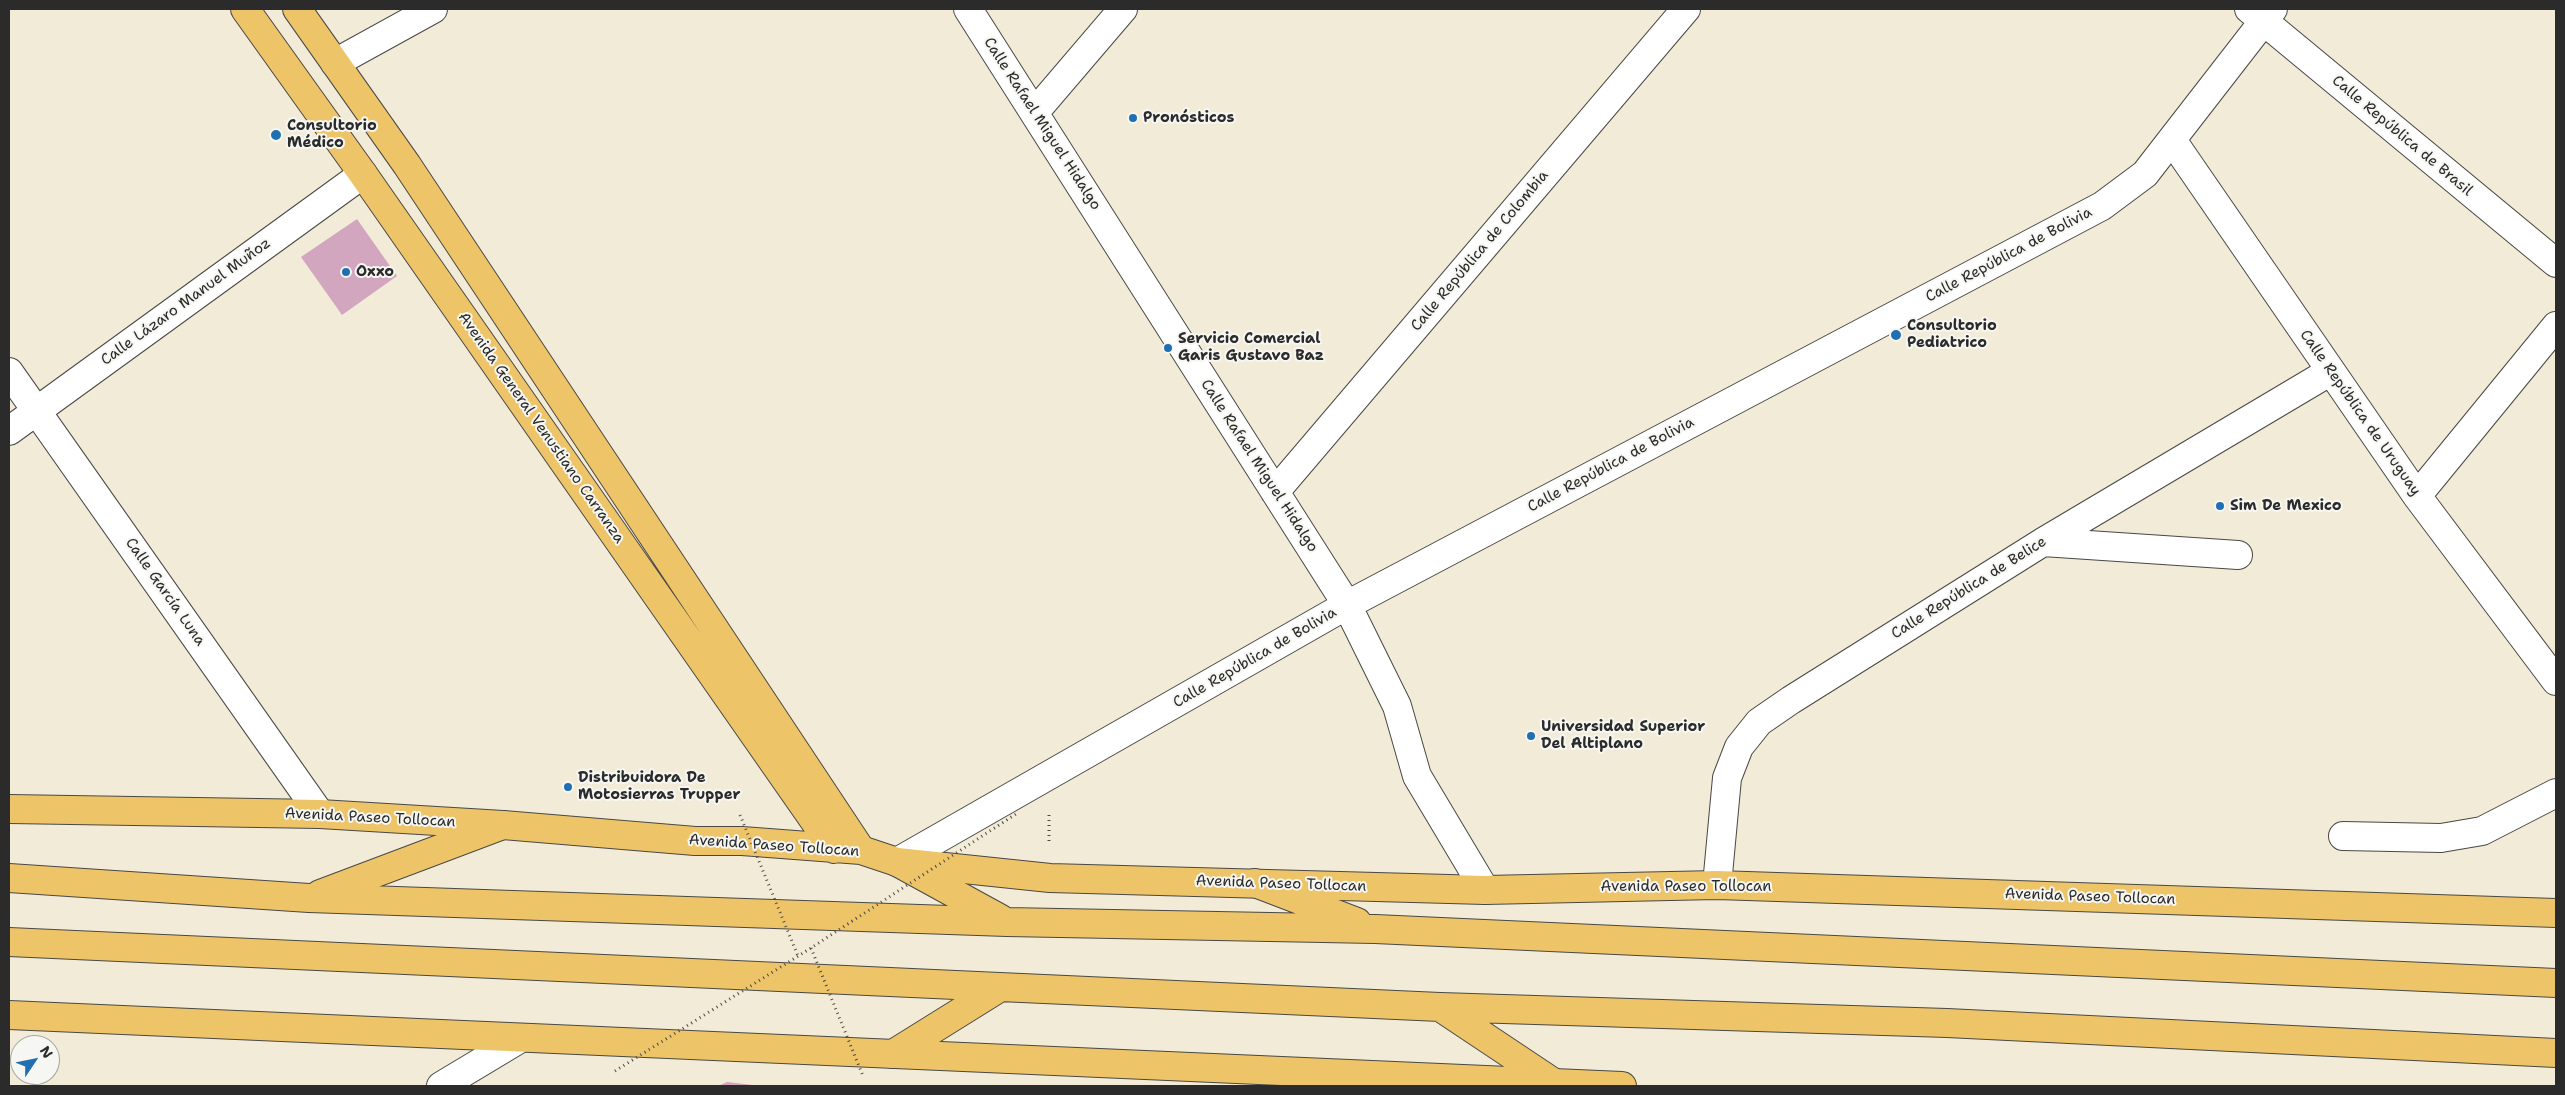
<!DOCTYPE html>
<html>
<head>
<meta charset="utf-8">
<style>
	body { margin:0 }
	#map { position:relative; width:2565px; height:1095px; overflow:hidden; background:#f2ebd8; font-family:"Shantell Sans",sans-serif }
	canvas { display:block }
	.frame { position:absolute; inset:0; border:10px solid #2b2b2b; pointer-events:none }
	.north { position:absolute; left:10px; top:1035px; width:50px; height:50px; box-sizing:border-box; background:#f6f6f2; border:1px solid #a5a5a2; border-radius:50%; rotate:56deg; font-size:14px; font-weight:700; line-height:20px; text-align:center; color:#2b2b2b }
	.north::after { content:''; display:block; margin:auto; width:18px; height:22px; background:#1f6fb2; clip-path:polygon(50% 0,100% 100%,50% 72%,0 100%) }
</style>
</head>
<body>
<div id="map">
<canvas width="2565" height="1095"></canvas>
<div class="frame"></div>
<div class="north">N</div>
</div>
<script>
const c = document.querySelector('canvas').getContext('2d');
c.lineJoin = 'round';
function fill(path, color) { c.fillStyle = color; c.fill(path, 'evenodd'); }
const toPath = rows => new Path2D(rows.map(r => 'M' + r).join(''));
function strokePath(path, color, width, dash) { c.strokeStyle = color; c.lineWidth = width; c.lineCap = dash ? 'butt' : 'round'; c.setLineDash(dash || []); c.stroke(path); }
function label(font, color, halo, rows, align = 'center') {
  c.font = font + ' "Shantell Sans",sans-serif'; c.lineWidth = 4; c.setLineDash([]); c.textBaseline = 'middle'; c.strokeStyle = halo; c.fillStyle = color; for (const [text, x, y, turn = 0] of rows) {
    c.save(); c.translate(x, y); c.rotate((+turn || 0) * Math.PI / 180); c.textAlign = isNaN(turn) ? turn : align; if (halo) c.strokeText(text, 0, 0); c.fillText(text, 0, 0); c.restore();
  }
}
const building = toPath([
	[357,219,397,276,342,315,301,257],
	[727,1082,753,1085,753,1086,718,1086]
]);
const path = toPath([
	[1049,815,1049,844]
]);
const minor = toPath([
	[968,9,1347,605,1397,706,1417,776,1485,890],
	[2249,9,2556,263],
	[335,63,433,9],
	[1035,112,1123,9],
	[2172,140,2417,496,2556,681],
	[9,372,320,814],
	[9,431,363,174],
	[1275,492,1686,9],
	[2417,496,2556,326],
	[2043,542,2238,555],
	[2343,836,2441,838,2482,831,2556,793],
	[897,862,1347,605,2102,206,2145,174,2273,9],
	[1717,885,1727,778,1739,747,1759,722,1791,700,2043,542,2331,371],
	[441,1086,521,1038]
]);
const major = toPath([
	[245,9,363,174,834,849],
	[297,9,407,165,861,850],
	[9,809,320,814,503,825,695,841,742,841,861,850,897,862,1050,878,1485,890,1717,885,2556,913],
	[9,1015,1622,1086]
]);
const highway = toPath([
	[897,862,1001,919],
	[9,878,309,898,1007,922,1375,929,2556,983],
	[1255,883,1357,922],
	[320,894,503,825],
	[9,942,1440,1007,1947,1023,2556,1053],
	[1440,1007,1554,1083],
	[893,1054,999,988]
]);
const pathBridge = toPath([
	[740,815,798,956],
	[811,948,863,1076],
	[615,1071,811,948,1019,812]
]);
const markers = [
	[1133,118,5,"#1f6fb2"],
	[276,135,6,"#1f6fb2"],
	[346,272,5,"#1f6fb2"],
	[1896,335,6,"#1f6fb2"],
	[1168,348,5,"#1f6fb2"],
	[2220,506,5,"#1f6fb2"],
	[1531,736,5,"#1f6fb2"],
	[568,787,5,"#1f6fb2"]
];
const poiNames = [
	["Pronósticos",1143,118],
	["Consultorio",287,126],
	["Médico",287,143],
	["Oxxo",356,272],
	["Consultorio",1907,326],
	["Pediatrico",1907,343],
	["Servicio Comercial",1178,339],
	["Garis Gustavo Baz",1178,356],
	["Sim De Mexico",2230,506],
	["Universidad Superior",1541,727],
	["Del Altiplano",1541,744],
	["Distribuidora De",578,778],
	["Motosierras Trupper",578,795]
];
const streetNames = [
	["Calle Rafael Miguel Hidalgo",1042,124,57],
	["Calle República de Brasil",2402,136,40],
	["Calle República de Colombia",1480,251,-50],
	["Calle República de Bolivia",2009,255,-28],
	["Calle Lázaro Manuel Muñoz",186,302,-36],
	["Calle República de Uruguay",2360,413,55],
	["Avenida General Venustiano Carranza",541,428,55],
	["Calle República de Bolivia",1611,465,-28],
	["Calle Rafael Miguel Hidalgo",1259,466,57],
	["Calle República de Belice",1969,588,-32],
	["Calle García Luna",165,592,55],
	["Calle República de Bolivia",1255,658,-30],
	["Avenida Paseo Tollocan",370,818,3],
	["Avenida Paseo Tollocan",774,846,4],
	["Avenida Paseo Tollocan",1281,884,2],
	["Avenida Paseo Tollocan",1686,887],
	["Avenida Paseo Tollocan",2090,897,2]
];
fill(building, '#d2a6bf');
strokePath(minor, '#494845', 30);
strokePath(major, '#494845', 30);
strokePath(highway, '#494845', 30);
strokePath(path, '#494845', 3, [1, 4]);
strokePath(minor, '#fff', 28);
strokePath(major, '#eec469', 28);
strokePath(highway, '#eec469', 28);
strokePath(pathBridge, '#494845', 3, [1, 4]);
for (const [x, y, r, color] of markers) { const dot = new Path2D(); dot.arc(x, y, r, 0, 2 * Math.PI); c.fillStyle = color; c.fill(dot); strokePath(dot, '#f6f6f2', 2); }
label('bold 15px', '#2b2b2b', '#f6f6f2', poiNames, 'left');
label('15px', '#2b2b2b', '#f6f6f2', streetNames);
</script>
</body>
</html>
